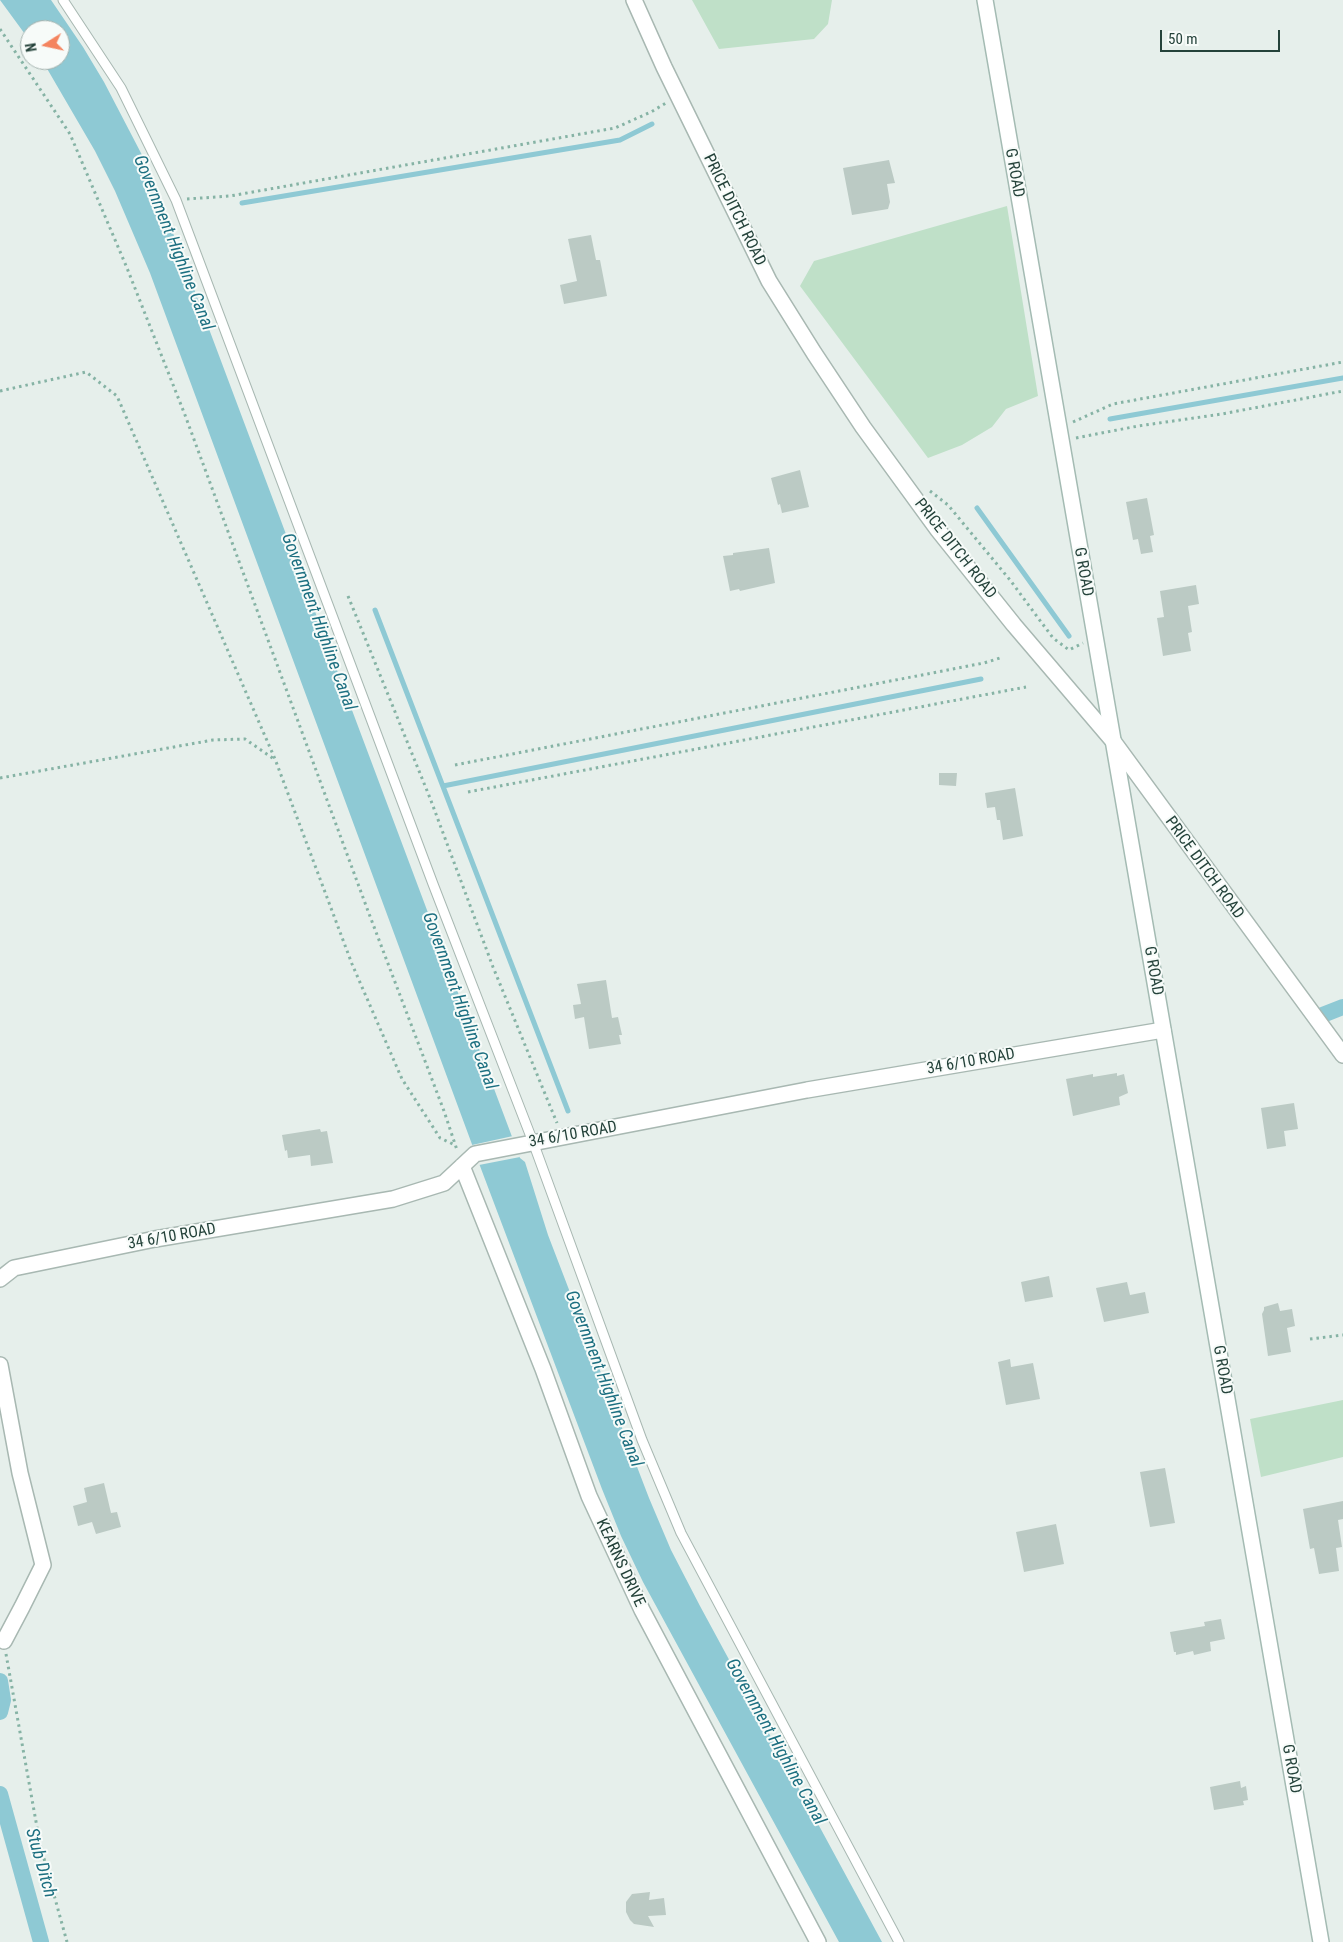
<!DOCTYPE html>
<html>
<head>
<meta charset="utf-8">
<style>
	body { margin:0 }
	#map { position:relative; width:1343px; height:1942px; overflow:hidden; background:#e6efeb; font-family:"Roboto Condensed",sans-serif }
	canvas { display:block }
	.north { position:absolute; left:20px; top:20px; width:50px; height:50px; box-sizing:border-box; background:#f7fbf9; border:1px solid #a3b1ad; border-radius:50%; rotate:260deg; font-size:14px; font-weight:700; line-height:20px; text-align:center; color:#24423a }
	.north::after { content:''; display:block; margin:auto; width:18px; height:22px; background:#f4845f; clip-path:polygon(50% 0,100% 100%,50% 72%,0 100%) }
	.scale { position:absolute; left:1160px; top:30px; width:120px; height:22px; box-sizing:border-box; border:2px solid #24423a; border-top:0; padding-left:6px; font-size:15px; line-height:18px; white-space:nowrap; color:#24423a; -webkit-text-stroke:4px #f7fbf9; paint-order:stroke }
</style>
</head>
<body>
<div id="map">
<canvas width="1343" height="1942"></canvas>
<div class="north">N</div>
<div class="scale">50 m</div>
</div>
<script>
const c = document.querySelector('canvas').getContext('2d');
c.lineJoin = 'round';
function fill(path, color) { c.fillStyle = color; c.fill(path, 'evenodd'); }
const toPath = rows => new Path2D(rows.map(r => 'M' + r).join(''));
function strokePath(path, color, width, dash) { c.strokeStyle = color; c.lineWidth = width; c.lineCap = dash ? 'butt' : 'round'; c.setLineDash(dash || []); c.stroke(path); }
function label(font, color, halo, rows, align = 'center') {
  c.font = font + ' "Roboto Condensed",sans-serif'; c.lineWidth = 4; c.setLineDash([]); c.textBaseline = 'middle'; c.strokeStyle = halo; c.fillStyle = color; for (const [text, x, y, turn = 0] of rows) {
    c.save(); c.translate(x, y); c.rotate((+turn || 0) * Math.PI / 180); c.textAlign = isNaN(turn) ? turn : align; if (halo) c.strokeText(text, 0, 0); c.fillText(text, 0, 0); c.restore();
  }
}
const green = toPath([
	[692,0,832,0,828,24,814,39,719,49],
	[1007,206,1038,396,1006,409,992,427,962,445,928,458,800,286,814,261],
	[1343,1400,1343,1457,1261,1477,1250,1419]
]);
const water = toPath([
	[0,0,51,0,83,47,104,82,142,155,158,193,520,1158,525,1162,548,1235,649,1498,671,1550,700,1606,882,1942,839,1942,643,1582,621,1536,602,1489,480,1166,150,273,115,191,95,151,42,60,60,60,60,30,30,30,30,41]
]);
const pier = toPath([
	[513,1136,520,1157,479,1165,472,1145]
]);
const stream = toPath([
	[242,203,620,140,652,124],
	[1110,419,1343,378],
	[977,508,1069,636],
	[375,610,568,1111],
	[443,786,981,679]
]);
const canal = toPath([
	[1320,1016,1343,1007],
	[0,1681,3,1700,0,1712],
	[0,1794,41,1942]
]);
const building = toPath([
	[889,160,895,183,887,184,890,202,888,209,852,215,843,168],
	[591,235,596,260,600,260,607,296,564,304,560,285,577,281,568,239],
	[800,470,809,507,782,513,780,504,778,505,771,478],
	[1147,498,1154,535,1150,536,1153,552,1141,554,1138,539,1133,540,1126,502],
	[769,548,775,583,740,591,739,589,730,591,723,556,733,555,733,553],
	[1196,585,1199,604,1188,606,1192,632,1188,633,1191,651,1163,656,1157,618,1164,617,1160,591],
	[939,773,957,773,956,786,939,785],
	[1015,788,1023,836,1003,840,1000,820,997,820,995,807,987,808,985,793],
	[606,980,612,1018,618,1017,622,1035,619,1035,621,1044,589,1049,584,1017,575,1019,573,1005,581,1004,577,984],
	[1117,1073,1117,1076,1124,1074,1128,1093,1119,1097,1120,1105,1073,1116,1066,1079,1093,1074,1093,1077],
	[1294,1103,1298,1129,1284,1131,1286,1146,1267,1149,1261,1108],
	[320,1129,321,1132,327,1131,333,1163,311,1166,310,1155,288,1158,287,1150,285,1151,282,1135],
	[1049,1276,1053,1297,1025,1302,1021,1282],
	[1127,1282,1130,1295,1145,1292,1149,1313,1104,1322,1096,1288],
	[1278,1303,1280,1311,1292,1309,1295,1326,1287,1328,1291,1352,1268,1356,1262,1314,1264,1310,1264,1307],
	[1010,1359,1011,1367,1033,1363,1040,1399,1006,1405,998,1362],
	[1165,1468,1175,1523,1150,1527,1140,1472],
	[104,1483,111,1513,117,1512,121,1527,96,1534,92,1522,78,1526,73,1506,87,1502,84,1488],
	[1343,1501,1343,1519,1338,1520,1342,1547,1336,1548,1339,1571,1319,1574,1314,1548,1310,1549,1303,1509],
	[1056,1524,1064,1564,1024,1572,1016,1532],
	[1221,1619,1225,1639,1210,1642,1211,1651,1194,1655,1193,1651,1176,1655,1176,1652,1174,1652,1170,1632,1205,1626,1204,1622],
	[1240,1781,1241,1788,1246,1786,1248,1800,1243,1801,1244,1805,1214,1810,1210,1787],
	[650,1892,649,1900,664,1898,666,1915,648,1916,654,1927,634,1924,630,1920,626,1912,626,1902,632,1894]
]);
const path = toPath([
	[0,29,70,134,127,268,185,415,368,911,444,1111,457,1150],
	[187,199,230,196,615,128,651,112,666,103],
	[0,391,86,372,117,396,275,759,352,964,402,1079,440,1138,455,1145],
	[1073,422,1113,404,1343,362],
	[1076,438,1138,426,1222,414,1343,391],
	[930,491,948,505,1010,580,1053,638,1069,650,1083,643],
	[348,596,430,798,493,967,557,1123],
	[455,765,984,663,1003,657],
	[0,778,213,740,245,739,274,759],
	[468,792,1026,687],
	[1310,1339,1343,1335],
	[6,1654,40,1844,67,1942]
]);
const lane = toPath([
	[63,0,121,88,176,200,433,884,533,1142,642,1440,681,1533,899,1942]
]);
const street = toPath([
	[634,0,664,67,769,281,814,353,863,427,938,530,1014,625,1113,741,1343,1055],
	[462,1166,543,1369,589,1496,642,1610,818,1942],
	[0,1279,14,1268,155,1239,393,1199,444,1183,475,1154,807,1090,1163,1030],
	[0,1365,20,1473,43,1565,22,1607,4,1641]
]);
const secondary = toPath([
	[985,0,1321,1942]
]);
const streetNames = [
	["G ROAD",1014,173,80],
	["PRICE DITCH ROAD",734,210,64],
	["PRICE DITCH ROAD",955,549,52],
	["G ROAD",1083,572,80],
	["PRICE DITCH ROAD",1204,868,54],
	["G ROAD",1153,971,80],
	["34 6/10 ROAD",971,1062,-10],
	["34 6/10 ROAD",573,1135,-10],
	["34 6/10 ROAD",172,1237,-10],
	["G ROAD",1222,1370,80],
	["KEARNS DRIVE",620,1563,65],
	["G ROAD",1291,1769,80]
];
const waterNames = [
	["Government Highline Canal",173,243,68],
	["Government Highline Canal",318,622,70],
	["Government Highline Canal",459,1001,70],
	["Government Highline Canal",603,1379,69],
	["Government Highline Canal",775,1742,61],
	["Stub Ditch",40,1863,74]
];
fill(green, '#bfe0c8');
fill(water, '#8ec9d4');
fill(pier, '#e6efeb');
strokePath(stream, '#8ec9d4', 5);
strokePath(canal, '#8ec9d4', 16);
fill(building, '#bbcac4');
strokePath(lane, '#a8b8b2', 11);
strokePath(street, '#a8b8b2', 18);
strokePath(secondary, '#a4bbb3', 18);
strokePath(path, '#86b3a5', 3, [2.5, 4]);
strokePath(lane, '#fff', 9);
strokePath(street, '#fff', 15);
strokePath(secondary, '#fff', 15);
label('16px', '#24423a', '#f7fbf9', streetNames);
label('italic 18px', '#1c6f80', '#f7fbf9', waterNames);
</script>
</body>
</html>
